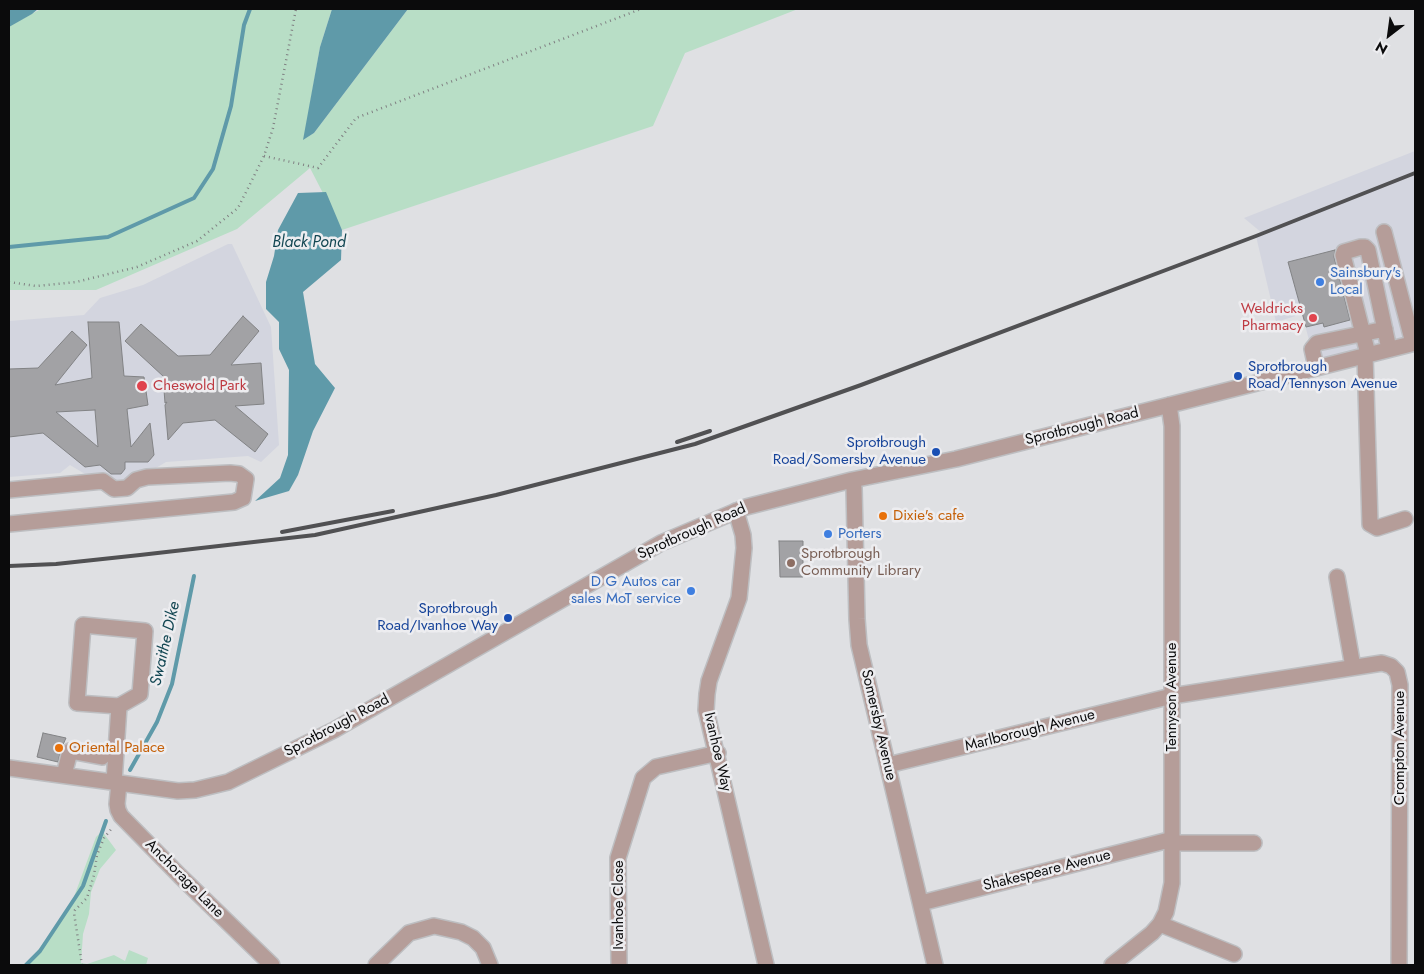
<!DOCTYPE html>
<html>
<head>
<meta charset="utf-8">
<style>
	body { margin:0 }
	#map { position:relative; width:1424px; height:974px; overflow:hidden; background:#dfe0e3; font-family:Jost,sans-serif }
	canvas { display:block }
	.frame { position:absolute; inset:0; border:10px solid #0b0b0c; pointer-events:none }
	.north { position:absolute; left:1364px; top:10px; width:50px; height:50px; -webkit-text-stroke:4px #ededf0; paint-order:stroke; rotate:210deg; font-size:14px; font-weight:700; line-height:20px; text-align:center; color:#0b0b0c }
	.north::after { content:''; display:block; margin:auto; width:18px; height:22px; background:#0b0b0c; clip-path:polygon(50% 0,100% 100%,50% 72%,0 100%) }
</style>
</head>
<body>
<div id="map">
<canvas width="1424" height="974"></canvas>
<div class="frame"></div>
<div class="north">N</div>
</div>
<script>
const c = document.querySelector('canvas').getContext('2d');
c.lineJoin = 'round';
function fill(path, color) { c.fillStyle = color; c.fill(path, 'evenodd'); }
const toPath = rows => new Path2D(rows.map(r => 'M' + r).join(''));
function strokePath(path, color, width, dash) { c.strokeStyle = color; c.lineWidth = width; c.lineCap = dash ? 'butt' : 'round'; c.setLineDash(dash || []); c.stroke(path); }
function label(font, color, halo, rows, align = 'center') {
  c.font = font + ' Jost,sans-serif'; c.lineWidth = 5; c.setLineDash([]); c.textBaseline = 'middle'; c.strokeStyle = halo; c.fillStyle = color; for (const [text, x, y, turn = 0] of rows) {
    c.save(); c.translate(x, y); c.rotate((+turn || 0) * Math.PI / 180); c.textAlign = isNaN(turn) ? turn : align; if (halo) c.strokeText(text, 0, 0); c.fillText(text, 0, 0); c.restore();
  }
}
const built = toPath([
	[1415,151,1415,334,1317,361,1313,355,1302,314,1276,322,1256,236,1262,233,1244,218],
	[228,244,232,244,271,327,279,445,261,462,248,456,166,462,151,471,138,471,127,482,114,483,101,473,85,474,70,465,60,473,9,477,9,321,84,315,100,298,143,285]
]);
const green = toPath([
	[41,9,332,9,320,47,304,139,314,133,408,9,798,9,685,53,653,126,342,230,310,168,237,229,96,290,9,290,9,26],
	[102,831,116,850,100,869,91,892,89,914,83,934,81,963,87,964,114,955,125,961,129,950,148,958,146,965,25,965,31,960,71,905,96,837]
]);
const water = toPath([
	[9,9,38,9,32,14,9,27],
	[332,9,408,9,314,133,303,140,320,47],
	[326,192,342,230,341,260,303,292,315,364,335,388,313,431,298,475,289,491,255,501,280,478,288,455,289,370,279,349,279,322,266,309,266,282,274,256,278,230,298,193]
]);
const stream = toPath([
	[9,247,108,237,194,198,213,169,231,106,244,25,250,9],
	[130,770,157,722,172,684,194,576],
	[26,965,40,951,83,886,106,821]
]);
const building = toPath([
	[1335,250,1334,257,1350,320,1324,327,1323,323,1306,327,1288,262,1335,250],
	[243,316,259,331,231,365,261,363,264,404,235,406,268,434,255,452,215,420,183,423,168,440,165,405,167,402,165,403,163,377,164,377,125,341,141,324,178,356,210,355,243,316],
	[88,322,119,322,124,376,144,377,148,405,127,409,131,447,150,423,154,455,148,462,125,462,125,469,121,474,111,474,100,465,85,467,43,433,9,437,9,369,38,368,72,331,87,345,55,385,92,378,88,322],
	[95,410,98,447,56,412,95,410],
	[779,541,803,541,803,577,780,577,779,541],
	[43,733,66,738,61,749,58,762,37,757,43,733]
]);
const path = toPath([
	[264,156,318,168,356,118,641,9],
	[9,282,36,286,76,282,137,267,197,241,238,208,264,156,273,128,296,9],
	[82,965,74,913,75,910,87,898,94,875,97,855,104,838,113,827]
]);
const minor = toPath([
	[1384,232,1413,343],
	[1368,354,1343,255,1344,252,1361,247,1365,247,1368,250,1389,349],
	[1365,355,1370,524,1377,528,1405,519],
	[1316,367,1312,349,1317,343,1385,329],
	[852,480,854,488,857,619,859,645,935,965],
	[9,490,103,481,114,489,127,488,136,480,147,477,230,473,239,474,246,479,243,498,234,502,9,524],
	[736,511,743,535,744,548,739,598,709,681,707,694,706,710,766,965],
	[1337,577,1353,667],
	[888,765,1172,696,1382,663,1391,666,1397,672,1400,685,1399,965],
	[9,768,178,791,195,790,228,782,334,730,661,543,746,507,852,480,956,459,1415,343],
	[64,775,70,751,102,757],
	[114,782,119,706,77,703,83,625,145,631,140,694,119,706],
	[119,783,117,804,118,810,121,816,180,876,272,965],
	[1173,843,1254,843],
	[921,903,1173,839],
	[1160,924,1234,954],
	[376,965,409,933,434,926,461,932,473,938,483,948,490,965],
	[619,965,618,858,643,778,656,767,718,753],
	[1112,965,1152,933,1160,924,1166,912,1172,883,1172,426,1169,405]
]);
const rail = toPath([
	[677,442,710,431],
	[282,532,393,511],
	[9,566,56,564,140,555,315,535,496,495,695,444,861,385,1256,236,1415,173]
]);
const markers = [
	[1320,282,5,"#3f7fe0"],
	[1313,318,5,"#e0444e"],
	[1238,376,5,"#1a4fb4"],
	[142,386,6,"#e0444e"],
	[936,452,5,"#1a4fb4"],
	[883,516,5,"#e8710a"],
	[828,534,5,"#3f7fe0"],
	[791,563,5,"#8d6e63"],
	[691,591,5,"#3f7fe0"],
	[508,618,5,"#1a4fb4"],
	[59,748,5,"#e8710a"]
];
const shopNames = [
	["Sainsbury's",1330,273],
	["Local",1330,290],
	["Porters",838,534],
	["D G Autos car",681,582,"right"],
	["sales MoT service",681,599,"right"]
];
const healthNames = [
	["Weldricks",1303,309],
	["Pharmacy",1303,326],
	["Cheswold Park",153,386,"left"]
];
const transitNames = [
	["Sprotbrough",1248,367,"left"],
	["Road/Tennyson Avenue",1248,384,"left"],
	["Sprotbrough",926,443],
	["Road/Somersby Avenue",926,460],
	["Sprotbrough",498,609],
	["Road/Ivanhoe Way",498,626]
];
const streetNames = [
	["Sprotbrough Road",1082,427,-14],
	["Sprotbrough Road",692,532,-24],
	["Tennyson Avenue",1172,697,-90],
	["Somersby Avenue",878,725,77],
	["Sprotbrough Road",337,726,-28],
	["Marlborough Avenue",1030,731,-14],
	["Crompton Avenue",1400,748,-90],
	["Ivanhoe Way",717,752,77],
	["Shakespeare Avenue",1047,871,-14],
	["Anchorage Lane",184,879,45],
	["Ivanhoe Close",619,905,-90]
];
const foodNames = [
	["Dixie's cafe",893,516],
	["Oriental Palace",69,748]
];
const educationNames = [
	["Sprotbrough",801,554],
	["Community Library",801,571]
];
const waterNames = [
	["Black Pond",309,243],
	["Swaithe Dike",166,644,-77]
];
fill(built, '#d3d5df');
fill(green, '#b8dec6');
fill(water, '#5f9aa9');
strokePath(stream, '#5f9aa9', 4);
fill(building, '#a2a2a5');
strokePath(building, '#828385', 1);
strokePath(minor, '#bdbec1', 18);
strokePath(path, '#808183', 2.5, [1, 4]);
strokePath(minor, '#b59d99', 15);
strokePath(rail, '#515153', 4);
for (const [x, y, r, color] of markers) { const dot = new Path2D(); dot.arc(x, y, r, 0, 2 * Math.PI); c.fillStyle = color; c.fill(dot); strokePath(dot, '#ededf0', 2); }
label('15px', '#366cbe', '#ededf0', shopNames, 'left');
label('15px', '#be3a42', '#ededf0', healthNames, 'right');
label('15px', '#164399', '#ededf0', transitNames, 'right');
label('15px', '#0b0b0c', '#ededf0', streetNames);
label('15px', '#c56008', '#ededf0', foodNames, 'left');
label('15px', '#785e54', '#ededf0', educationNames, 'left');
label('italic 16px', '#134753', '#ededf0', waterNames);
</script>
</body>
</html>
